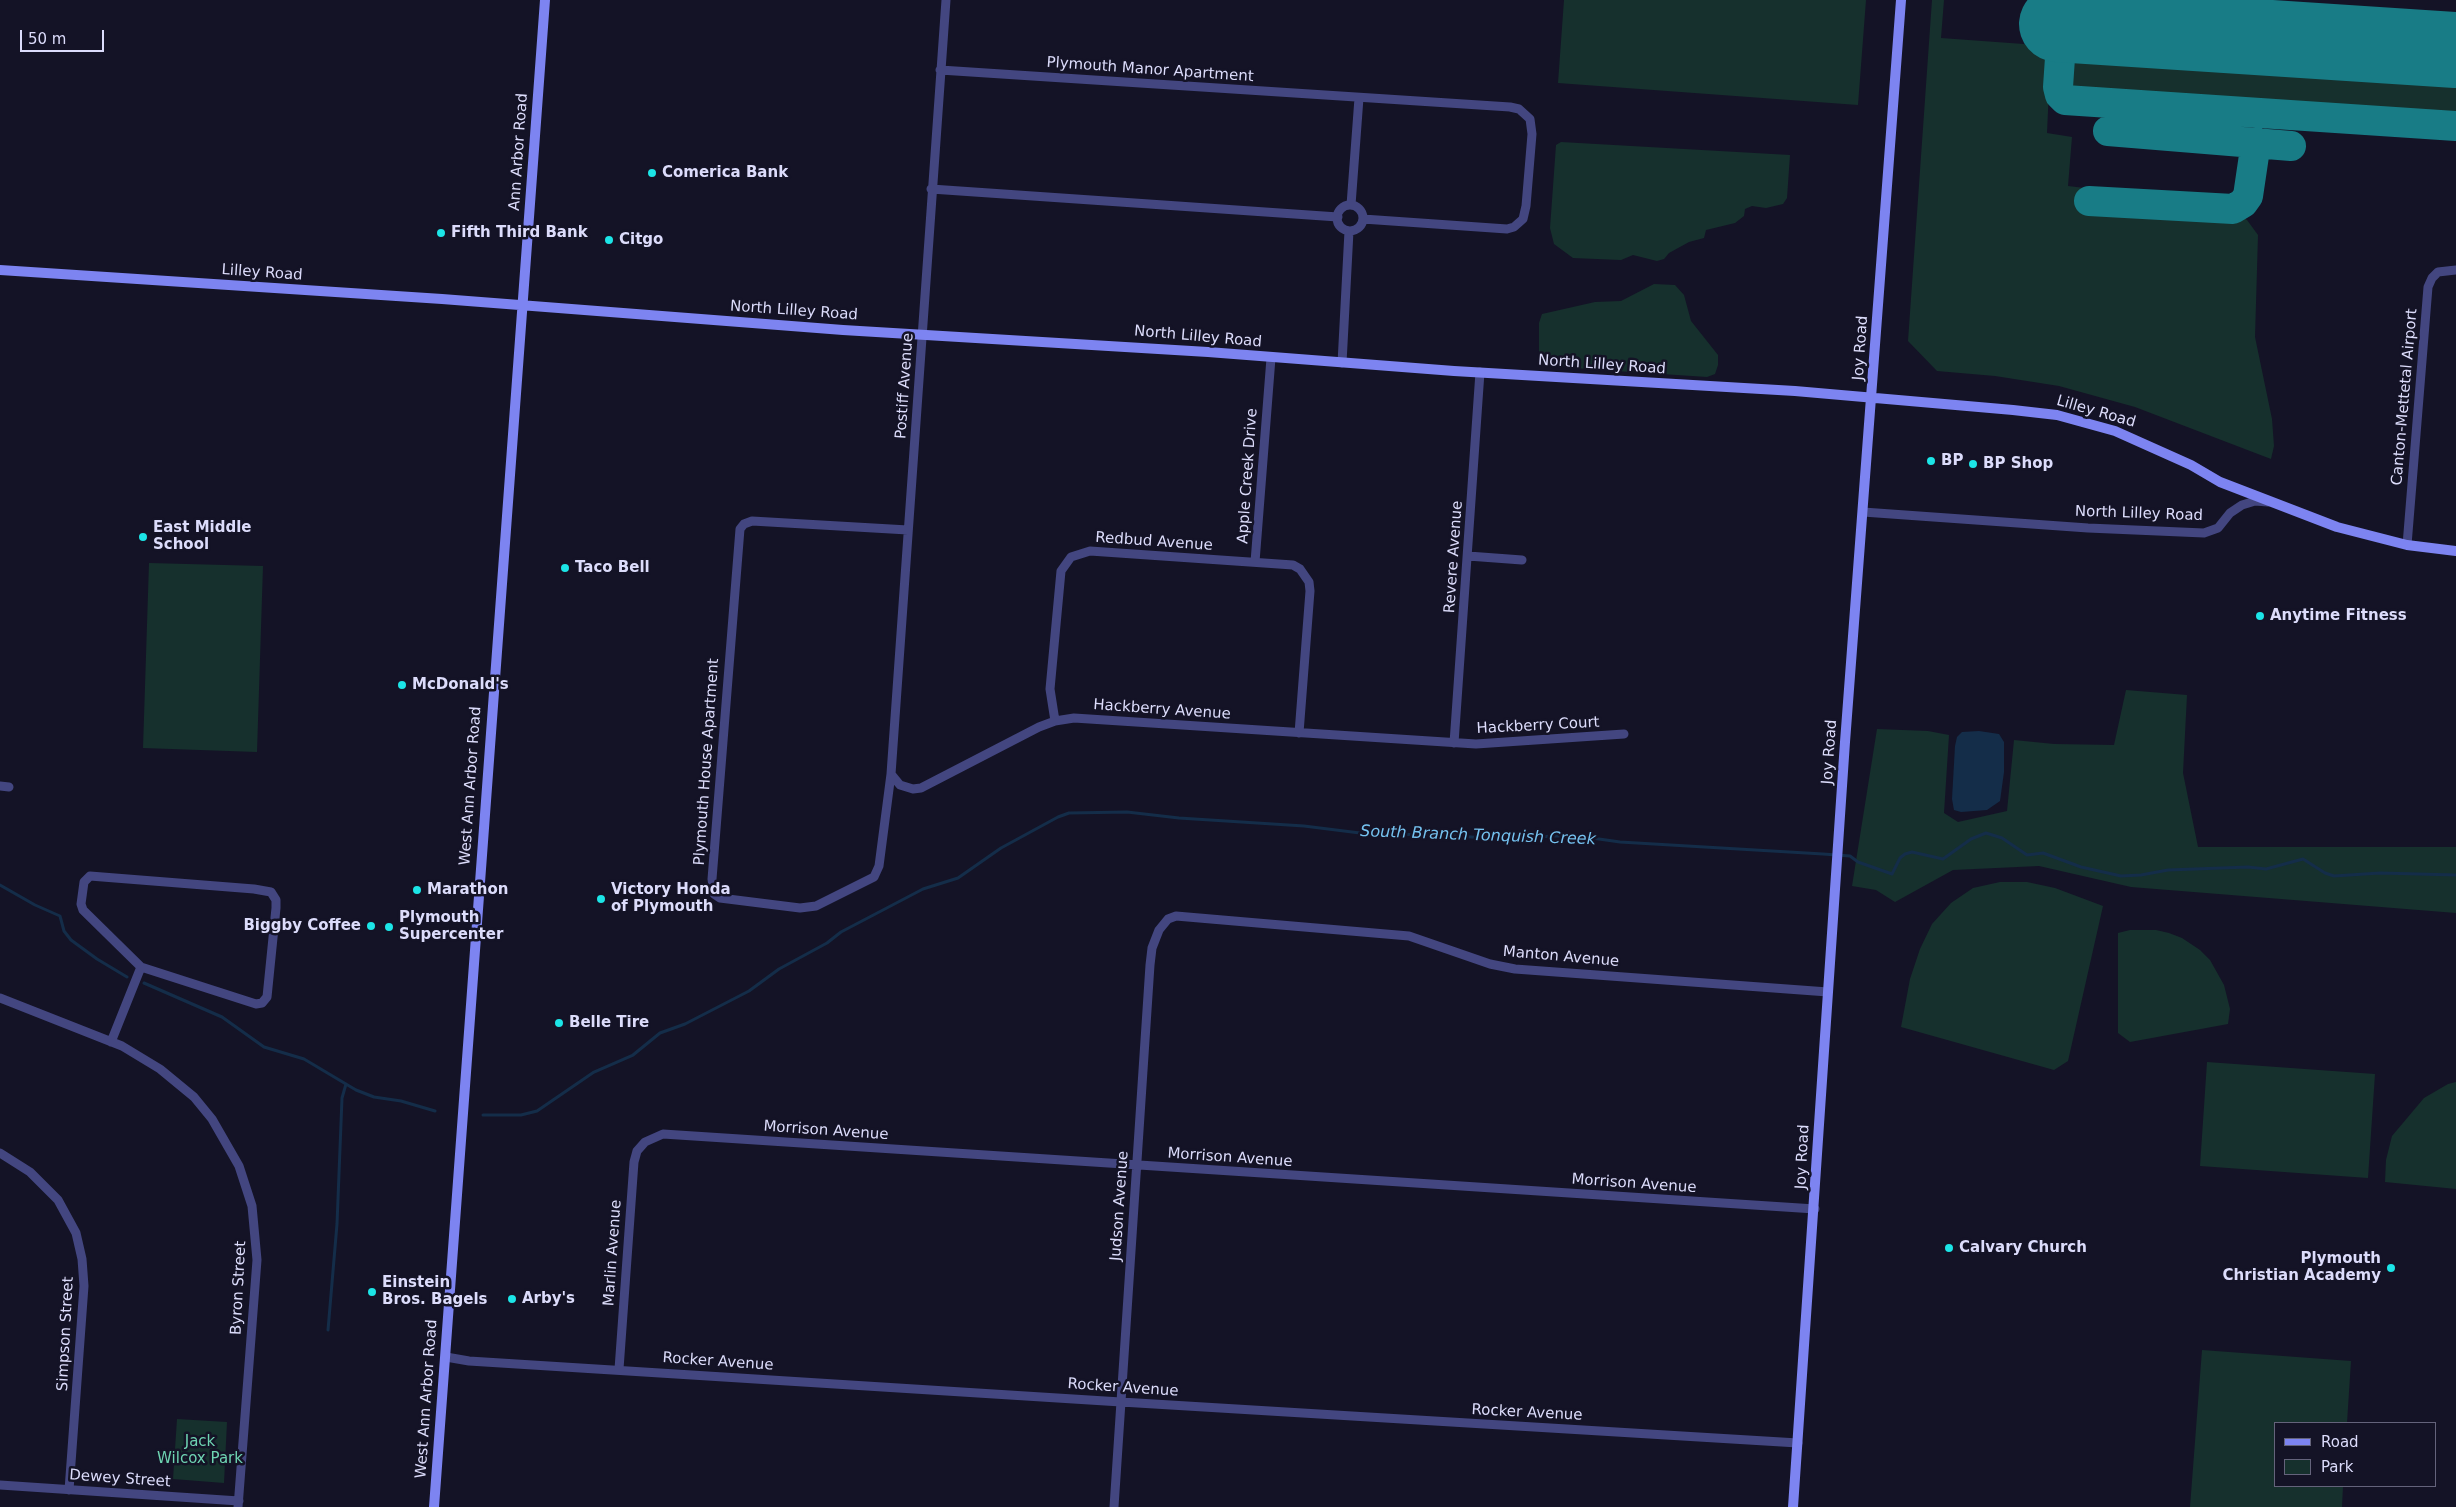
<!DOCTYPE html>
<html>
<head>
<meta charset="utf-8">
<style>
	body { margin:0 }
	#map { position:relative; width:2456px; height:1507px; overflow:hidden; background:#141326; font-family:"DejaVu Sans",sans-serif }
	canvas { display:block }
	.legend { position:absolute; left:2274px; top:1422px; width:162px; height:65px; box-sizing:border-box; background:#141326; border:1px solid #64637b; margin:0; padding:6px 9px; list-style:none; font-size:15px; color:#dcdcfb }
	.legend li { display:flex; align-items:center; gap:10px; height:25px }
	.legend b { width:25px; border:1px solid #64637b }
	.scale { position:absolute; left:20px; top:30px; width:84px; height:22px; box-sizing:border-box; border:2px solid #dcdcfb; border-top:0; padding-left:6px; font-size:15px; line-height:18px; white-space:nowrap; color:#dcdcfb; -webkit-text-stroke:4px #141326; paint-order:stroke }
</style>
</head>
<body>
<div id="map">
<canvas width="2456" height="1507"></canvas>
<ul class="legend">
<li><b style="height:6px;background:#7d84f1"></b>Road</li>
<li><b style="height:14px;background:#16302d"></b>Park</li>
</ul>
<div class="scale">50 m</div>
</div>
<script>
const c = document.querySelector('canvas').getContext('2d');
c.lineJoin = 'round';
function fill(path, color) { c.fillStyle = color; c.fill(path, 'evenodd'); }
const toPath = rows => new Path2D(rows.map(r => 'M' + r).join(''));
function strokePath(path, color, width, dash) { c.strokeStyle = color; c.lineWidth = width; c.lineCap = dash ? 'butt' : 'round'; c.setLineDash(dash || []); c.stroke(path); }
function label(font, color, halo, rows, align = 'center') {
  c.font = font + ' "DejaVu Sans",sans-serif'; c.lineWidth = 5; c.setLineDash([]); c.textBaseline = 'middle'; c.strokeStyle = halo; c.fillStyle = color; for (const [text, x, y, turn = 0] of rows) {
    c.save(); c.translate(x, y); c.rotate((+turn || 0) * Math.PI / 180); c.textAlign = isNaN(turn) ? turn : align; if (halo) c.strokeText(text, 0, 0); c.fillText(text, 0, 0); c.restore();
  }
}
const green = toPath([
	[1564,0,1866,0,1858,105,1558,83],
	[1932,0,1944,0,1941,38,2051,46,2047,133,2072,137,2068,186,2085,188,2084,208,2235,218,2242,216,2247,220,2258,235,2255,337,2272,419,2274,446,2271,459,2135,407,2059,386,1995,376,1937,371,1908,341],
	[2083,48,2456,72,2456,119,2089,94,2072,88,2070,83,2068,69,2072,54],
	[1561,142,1790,155,1787,198,1783,204,1766,208,1752,206,1745,209,1744,216,1735,223,1706,230,1704,238,1689,242,1669,253,1664,259,1657,261,1633,255,1621,260,1573,258,1554,244,1550,228,1556,145],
	[1654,284,1675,285,1684,295,1691,321,1718,355,1718,365,1715,374,1707,377,1586,369,1543,364,1539,360,1539,323,1542,314,1595,302,1621,301],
	[149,563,263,566,257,752,143,748],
	[2126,690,2187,695,2183,773,2198,847,2456,847,2456,913,2131,887,2039,866,1953,870,1895,902,1876,890,1852,886,1877,729,1928,731,1949,735,1944,813,1958,822,2007,811,2014,740,2054,744,2114,745],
	[2000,882,2027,882,2055,888,2103,906,2068,1061,2054,1070,1901,1027,1910,979,1920,949,1932,924,1951,903,1973,888],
	[2130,930,2156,930,2169,933,2182,938,2200,950,2210,960,2224,985,2230,1009,2228,1024,2130,1042,2118,1033,2118,933],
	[2207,1062,2375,1074,2368,1178,2200,1166],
	[2456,1082,2456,1189,2385,1182,2386,1160,2392,1136,2424,1098,2448,1084],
	[2202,1350,2351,1361,2347,1423,2275,1423,2275,1486,2343,1486,2342,1507,2190,1507],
	[177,1419,227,1422,224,1483,173,1479]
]);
const water = toPath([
	[1979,731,1999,734,2004,742,2004,772,2000,801,1987,810,1961,812,1954,810,1952,799,1955,746,1957,737,1962,732]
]);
const stream = toPath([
	[0,885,35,905,60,916,64,931,71,940,97,959,127,977],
	[144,983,222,1017,264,1047,304,1059,356,1090,374,1097,401,1101,435,1111],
	[483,1115,521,1115,537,1111,594,1072,633,1055,660,1033,685,1024,749,991,779,969,827,943,841,932,923,889,958,878,1001,848,1058,817,1069,813,1127,812,1179,818,1304,826,1360,833,1460,836,1506,840,1552,836,1578,836,1620,842,1823,854,1850,856,1858,862,1892,874,1900,858,1905,854,1912,852,1943,859,1971,839,1986,833,2002,838,2027,855,2043,853,2081,867,2121,876,2141,875,2168,870,2248,867,2266,869,2303,859,2325,873,2334,876,2380,873,2456,875],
	[328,1330,337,1224,342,1098,346,1084]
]);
const taxiway = toPath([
	[2064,0,2058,87,2060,95,2065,100,2456,126],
	[2108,131,2291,146],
	[2089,201,2233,209,2243,203,2248,196,2256,142]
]);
const runway = toPath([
	[2057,24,2456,50]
]);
const street = toPath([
	[940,70,1510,107,1519,109,1530,119,1532,134,1526,206,1523,219,1514,227,1507,229,1363,219],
	[931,189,1338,217],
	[1351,205,1359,98],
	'1337 218a13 13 0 1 1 26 0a13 13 0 1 1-26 0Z',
	[1342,363,1349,231],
	[1863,512,2088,528,2204,533,2218,528,2230,513,2242,505,2255,501,2268,502],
	[908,530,752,521,744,524,740,529,712,879,714,894,720,898,800,908,816,906,874,877,879,866,891,774,946,0],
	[2407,545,2428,287,2432,278,2438,272,2456,270],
	[1468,556,1522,560],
	[1255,562,1271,358],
	[1055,721,1050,689,1061,571,1071,557,1090,551,1293,565,1300,569,1309,582,1310,591,1299,733],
	[1454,743,1480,372],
	[891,774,900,785,913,789,921,788,1039,727,1055,721,1074,718,1476,744,1624,734],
	[0,786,9,787],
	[90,876,254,889,271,892,276,900,276,908,267,997,262,1003,256,1004,141,967,83,910,81,904,84,882,90,876],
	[0,998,122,1046,160,1069,194,1097,212,1119,239,1166,252,1206,257,1260,238,1507],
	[111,1042,141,967],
	[0,1153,30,1172,58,1200,76,1233,82,1259,84,1286,69,1490],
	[446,1357,469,1361,1121,1402,1798,1443],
	[619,1369,634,1162,637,1151,645,1142,663,1134,1815,1209],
	[0,1485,239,1501],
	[1114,1507,1150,965,1152,948,1159,930,1168,919,1176,916,1409,936,1490,964,1515,969,1828,992]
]);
const secondary = toPath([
	[0,270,442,299,843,330,1208,352,1454,371,1795,391,2013,410,2057,415,2115,431,2191,465,2220,482,2337,527,2407,545,2456,551],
	[434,1507,545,0],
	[1793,1507,1845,742,1901,0]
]);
const markers = [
	[652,173,5,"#1ce5e7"],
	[441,233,5,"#1ce5e7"],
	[609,240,5,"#1ce5e7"],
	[1931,461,5,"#1ce5e7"],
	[1973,464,5,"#1ce5e7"],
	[143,537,5,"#1ce5e7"],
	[565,568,5,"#1ce5e7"],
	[2260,616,5,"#1ce5e7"],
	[402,685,5,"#1ce5e7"],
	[417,890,5,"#1ce5e7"],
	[601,899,5,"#1ce5e7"],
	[371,926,5,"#1ce5e7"],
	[389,927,5,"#1ce5e7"],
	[559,1023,5,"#1ce5e7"],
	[1949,1248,5,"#1ce5e7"],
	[2391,1268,5,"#1ce5e7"],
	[372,1292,5,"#1ce5e7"],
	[512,1299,5,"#1ce5e7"]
];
const streetNames = [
	["Plymouth Manor Apartment",1150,70,4],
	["Ann Arbor Road",519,152,-86],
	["Lilley Road",262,273,4],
	["North Lilley Road",794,311,4],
	["North Lilley Road",1198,337,5],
	["Joy Road",1861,348,-86],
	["North Lilley Road",1602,365,4],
	["Postiff Avenue",905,386,-86],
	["Canton-Mettetal Airport",2405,397,-85],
	["Lilley Road",2096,412,16],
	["Apple Creek Drive",1248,476,-86],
	["North Lilley Road",2139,514,2],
	["Redbud Avenue",1154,542,4],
	["Revere Avenue",1454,557,-86],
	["Hackberry Avenue",1162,710,4],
	["Hackberry Court",1538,726,-3],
	["Joy Road",1830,752,-86],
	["Plymouth House Apartment",707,762,-86],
	["West Ann Arbor Road",471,786,-86],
	["Manton Avenue",1561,957,5],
	["Morrison Avenue",826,1131,4],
	["Joy Road",1803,1157,-87],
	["Morrison Avenue",1230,1158,4],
	["Morrison Avenue",1634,1184,4],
	["Judson Avenue",1120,1206,-86],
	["Marlin Avenue",613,1253,-86],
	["Byron Street",239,1288,-87],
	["Simpson Street",66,1334,-87],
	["Rocker Avenue",718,1362,4],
	["Rocker Avenue",1123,1388,4],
	["West Ann Arbor Road",427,1399,-86],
	["Rocker Avenue",1527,1413,3],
	["Dewey Street",120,1479,4]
];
const poiNames = [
	["Comerica Bank",662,173],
	["Fifth Third Bank",451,233],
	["Citgo",619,240],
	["BP",1941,461],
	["BP Shop",1983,464],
	["East Middle",153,528],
	["School",153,545],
	["Taco Bell",575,568],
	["Anytime Fitness",2270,616],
	["McDonald's",412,685],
	["Marathon",427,890],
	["Victory Honda",611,890],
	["of Plymouth",611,907],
	["Plymouth",399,918],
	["Supercenter",399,935],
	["Biggby Coffee",361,926,"right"],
	["Belle Tire",569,1023],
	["Calvary Church",1959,1248],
	["Plymouth",2381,1259,"right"],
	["Christian Academy",2381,1276,"right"],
	["Einstein",382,1283],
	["Bros. Bagels",382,1300],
	["Arby's",522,1299]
];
const parkNames = [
	["Jack",200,1442],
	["Wilcox Park",200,1459]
];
const waterNames = [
	["South Branch Tonquish Creek",1478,836,2]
];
fill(green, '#16302d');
fill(water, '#142d49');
strokePath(stream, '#142d49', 3);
strokePath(taxiway, '#187c86', 30);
strokePath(runway, '#187c86', 76);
strokePath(street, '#434680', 9);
strokePath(secondary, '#7d84f1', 10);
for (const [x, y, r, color] of markers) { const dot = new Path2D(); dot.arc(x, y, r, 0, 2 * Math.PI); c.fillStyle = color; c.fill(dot); strokePath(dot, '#141326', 2); }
label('15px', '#dcdcfb', '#141326', streetNames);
label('bold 15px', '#dcdcfb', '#141326', poiNames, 'left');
label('15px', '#6ed4b2', '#141326', parkNames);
label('italic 16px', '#75c2f0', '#141326', waterNames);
</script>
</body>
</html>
